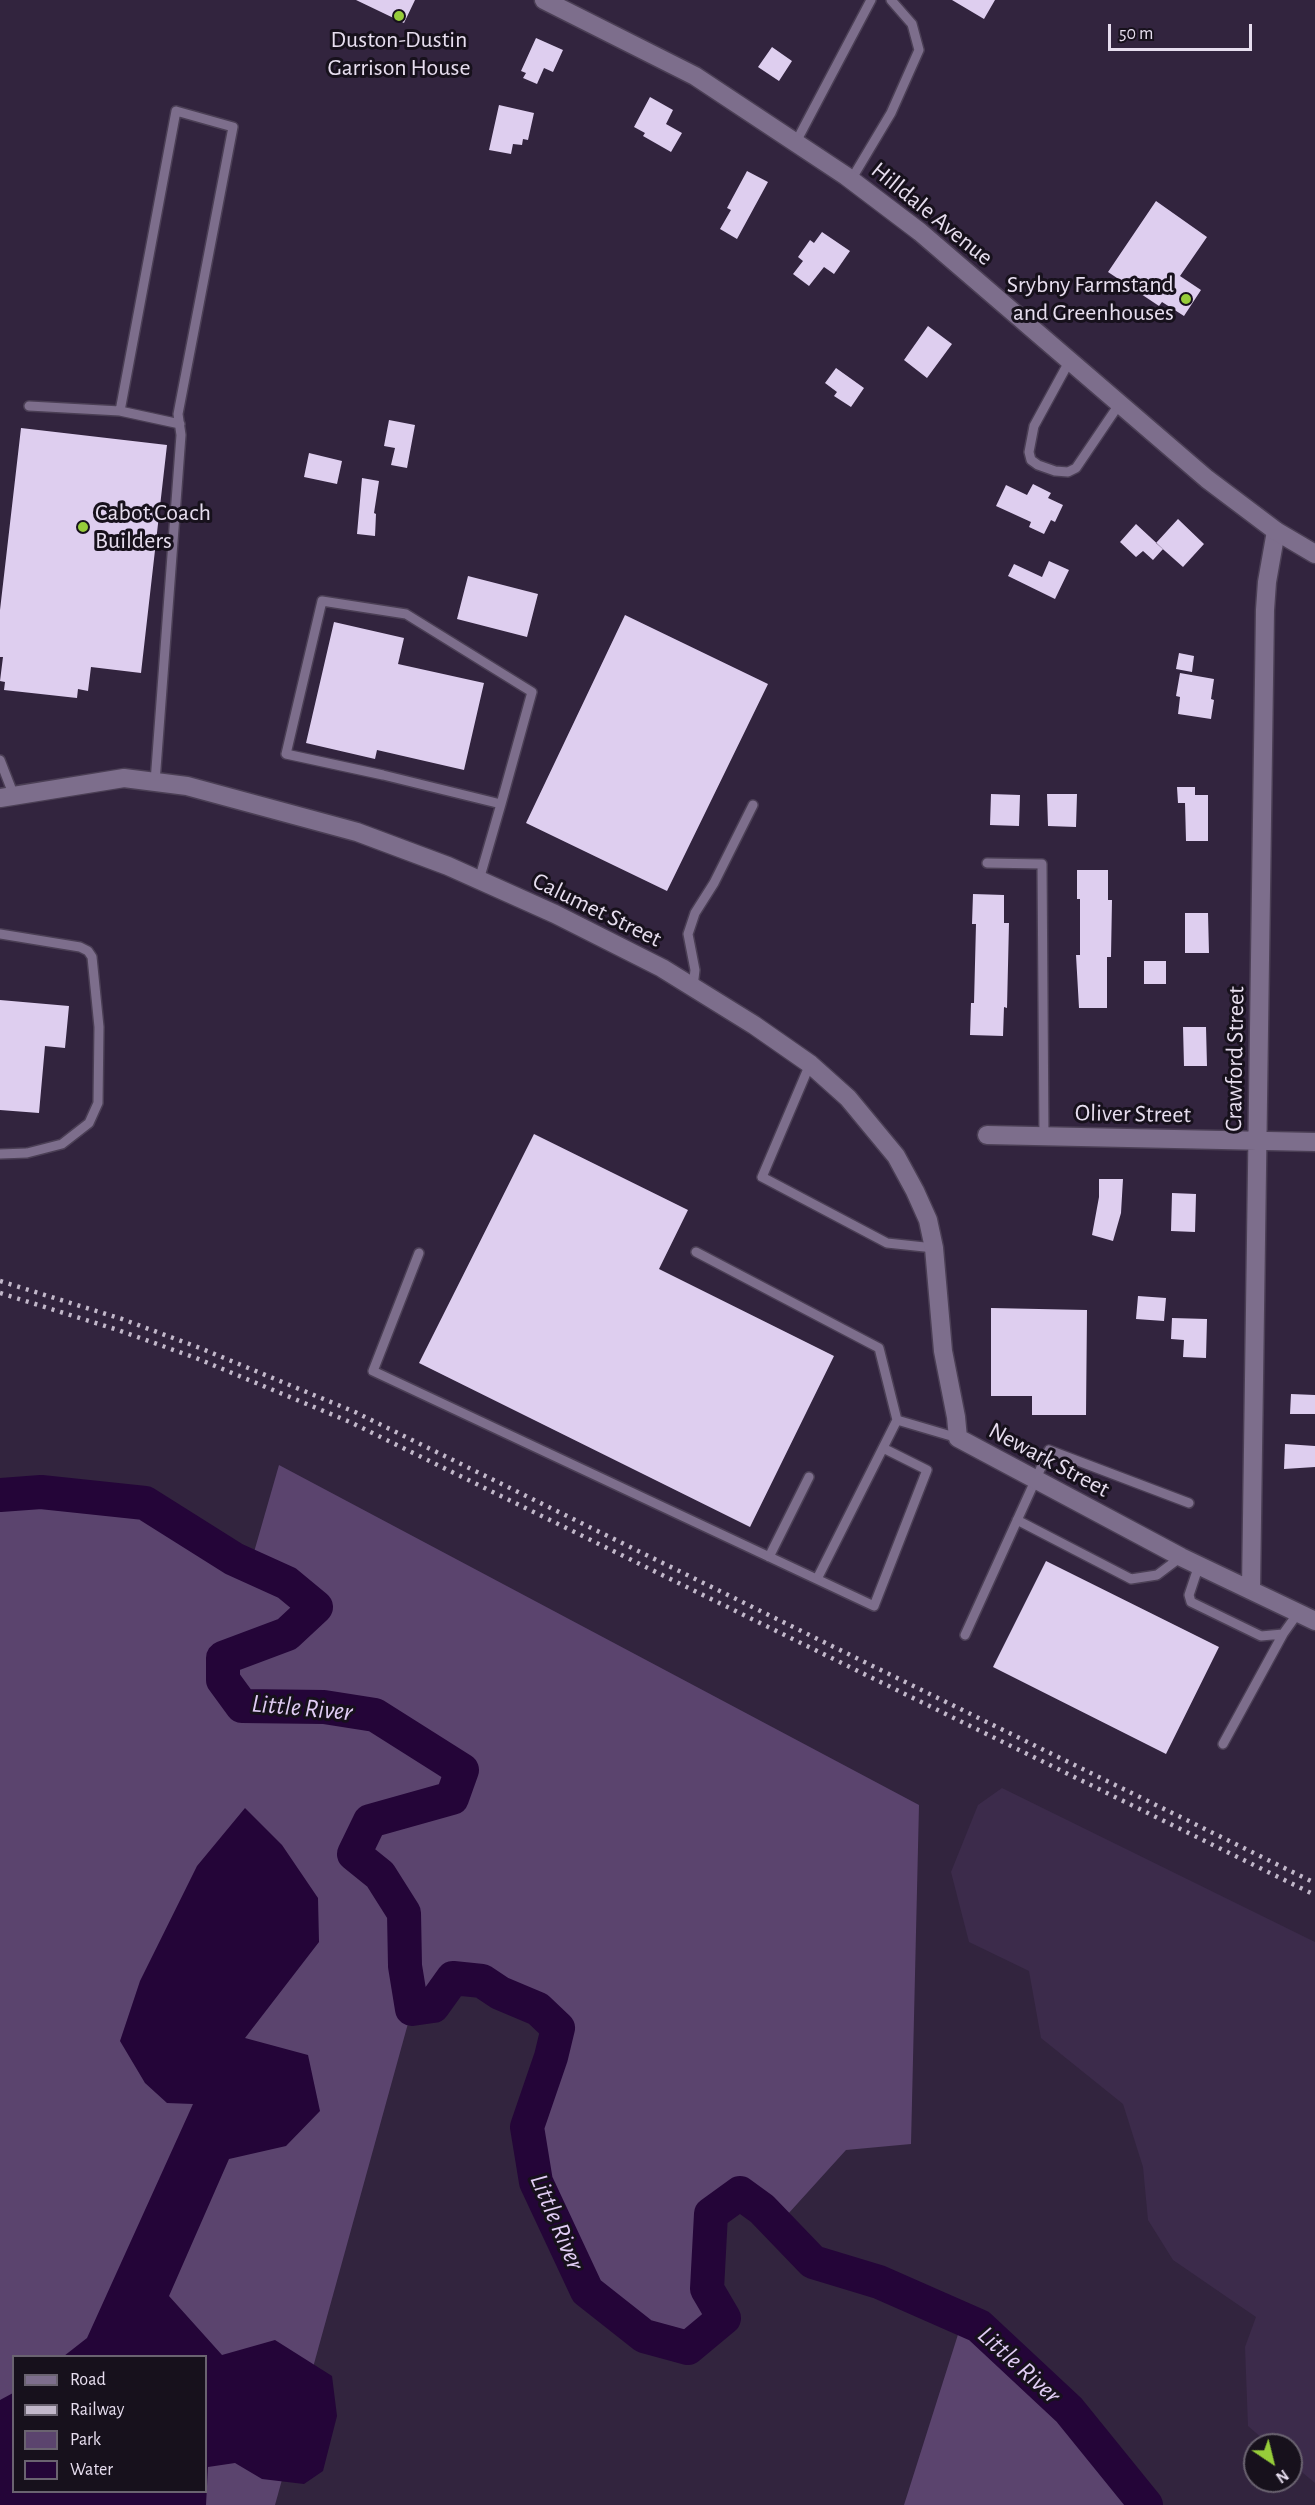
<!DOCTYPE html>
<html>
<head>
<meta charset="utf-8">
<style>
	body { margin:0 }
	#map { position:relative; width:1315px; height:2505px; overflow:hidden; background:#32243e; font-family:"Alegreya Sans",sans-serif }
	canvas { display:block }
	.legend { position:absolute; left:12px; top:2355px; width:195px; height:138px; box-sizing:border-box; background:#17111c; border:2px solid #6a6370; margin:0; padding:8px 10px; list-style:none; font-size:18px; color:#e7deef }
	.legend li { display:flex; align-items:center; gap:12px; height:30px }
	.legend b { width:30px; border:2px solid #6a6370 }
	.north { position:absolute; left:1243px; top:2433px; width:60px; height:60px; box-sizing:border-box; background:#17111c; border:2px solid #6a6370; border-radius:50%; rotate:145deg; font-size:16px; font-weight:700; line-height:24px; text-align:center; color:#e7deef }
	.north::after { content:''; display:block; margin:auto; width:21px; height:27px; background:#96cc3a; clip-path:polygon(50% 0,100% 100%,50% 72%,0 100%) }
	.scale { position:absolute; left:1108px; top:24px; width:144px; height:27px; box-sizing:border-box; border:3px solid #e7deef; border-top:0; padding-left:8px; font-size:18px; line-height:21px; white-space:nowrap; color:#e7deef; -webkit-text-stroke:4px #17111c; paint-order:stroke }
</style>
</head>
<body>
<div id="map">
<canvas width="1315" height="2505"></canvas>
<ul class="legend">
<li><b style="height:8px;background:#7d6e8c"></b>Road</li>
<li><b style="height:8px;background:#c2b8ca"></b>Railway</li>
<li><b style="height:16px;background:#5b446e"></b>Park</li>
<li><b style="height:16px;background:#240538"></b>Water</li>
</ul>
<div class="north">N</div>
<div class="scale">50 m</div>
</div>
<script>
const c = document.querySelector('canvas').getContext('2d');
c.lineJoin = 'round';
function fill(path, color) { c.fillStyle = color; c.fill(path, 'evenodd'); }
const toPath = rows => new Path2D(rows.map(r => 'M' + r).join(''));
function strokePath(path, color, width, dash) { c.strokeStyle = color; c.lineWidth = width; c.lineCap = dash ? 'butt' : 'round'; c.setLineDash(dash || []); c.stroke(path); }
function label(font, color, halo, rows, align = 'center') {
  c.font = font + ' "Alegreya Sans",sans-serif'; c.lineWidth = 6; c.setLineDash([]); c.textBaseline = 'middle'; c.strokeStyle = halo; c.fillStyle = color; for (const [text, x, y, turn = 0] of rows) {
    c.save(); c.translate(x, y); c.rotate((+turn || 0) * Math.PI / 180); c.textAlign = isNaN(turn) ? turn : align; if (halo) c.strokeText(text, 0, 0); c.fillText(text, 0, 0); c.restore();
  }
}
const built = toPath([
	[1002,1788,1315,1942,1315,2483,1291,2463,1291,2445,1270,2445,1248,2426,1245,2347,1256,2317,1173,2260,1148,2220,1143,2167,1123,2104,1041,2038,1029,1971,969,1942,951,1872,978,1805]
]);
const green = toPath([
	[279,1465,919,1805,911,2144,846,2150,778,2225,762,2209,740,2193,711,2213,707,2289,724,2318,688,2348,644,2336,587,2291,536,2182,527,2127,551,2057,558,2028,538,2009,500,1993,482,1981,453,1979,433,2006,412,2009,275,2505,0,2505,0,1496,141,1494,250,1566],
	[259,1706,324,1707,365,1714,259,1707],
	[357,1857,380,1875,401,1908,400,1908],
	[14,2356,206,2356,206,2492,14,2492],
	[961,2325,991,2325,1069,2410,1146,2505,904,2505]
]);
const water = toPath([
	[245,1808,282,1845,318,1898,319,1942,245,2038,308,2055,320,2111,286,2146,229,2159,169,2296,222,2355,275,2340,332,2376,337,2416,323,2471,304,2484,262,2479,235,2463,208,2467,206,2505,0,2505,0,2400,13,2393,14,2492,206,2492,206,2356,64,2356,87,2338,193,2104,167,2103,145,2083,120,2041,140,1981,197,1866]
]);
const river = toPath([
	[0,1495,41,1492,145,1503,234,1559,287,1583,316,1607,287,1634,223,1658,223,1680,242,1706,324,1707,375,1715,462,1770,452,1798,370,1821,354,1854,380,1875,404,1913,405,1966,412,2009,433,2006,453,1978,482,1981,500,1993,538,2009,558,2028,551,2057,527,2127,536,2182,587,2291,644,2336,688,2348,724,2318,707,2289,711,2214,740,2193,762,2209,813,2262,879,2282,979,2326,1069,2410,1146,2505]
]);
const building = toPath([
	[356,0,415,0,404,23],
	[952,0,995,0,984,19],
	[536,38,563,50,553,72,544,68,537,84,523,78,526,73,521,71],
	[772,47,792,61,779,81,758,67],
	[650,97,673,110,666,124,682,133,671,152,643,136,645,133,634,127],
	[499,105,534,113,528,140,523,139,522,145,513,144,511,154,489,150],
	[747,171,768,182,737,239,720,229,731,210,727,208],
	[1156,201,1207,237,1180,276,1201,290,1184,316,1162,302,1159,306,1108,272],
	[822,232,850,251,834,274,824,267,809,286,793,274,803,261,798,257,810,240,814,243],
	[928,326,952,344,927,378,904,360],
	[836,368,864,388,851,407,834,396,837,392,825,383],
	[389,420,415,425,407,468,391,465,395,448,384,446],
	[21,428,167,445,141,673,91,667,88,691,78,689,77,698,4,690,5,682,0,681,3,657,0,657,0,610],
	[309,453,342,461,337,484,304,477],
	[362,478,379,481,374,513,376,514,375,536,357,534],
	[1033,484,1051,493,1048,498,1063,505,1055,522,1051,520,1044,534,1029,527,1031,522,996,506,1006,485,1027,495],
	[1178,519,1204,544,1183,567,1156,543],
	[1136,524,1163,549,1153,560,1143,551,1136,557,1120,542],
	[1049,561,1069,570,1055,599,1008,576,1014,564,1042,577],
	[468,576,538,594,527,637,457,619],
	[625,615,768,684,667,891,526,823],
	[334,622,404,638,398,664,484,683,464,770,377,750,375,759,306,743],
	[1179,653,1194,656,1192,672,1176,669],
	[1180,673,1214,679,1211,699,1214,700,1211,719,1178,714,1180,697,1176,696],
	[1177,787,1195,787,1195,795,1208,795,1208,841,1186,841,1185,803,1178,803],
	[991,794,1020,795,1019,826,990,825],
	[1047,794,1077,794,1076,827,1048,826],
	[1077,870,1108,870,1108,900,1112,900,1111,957,1107,957,1107,1008,1079,1008,1076,955,1080,955,1080,899,1077,899],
	[973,894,1004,895,1004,923,1009,923,1007,1008,1004,1007,1003,1036,970,1035,971,1003,974,1003,976,924,972,924],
	[1185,913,1208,913,1209,953,1185,953],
	[1144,961,1166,961,1166,984,1144,984],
	[0,1000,69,1006,65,1048,45,1046,39,1113,0,1110],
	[1183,1027,1206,1027,1207,1066,1184,1066],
	[534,1134,688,1210,659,1269,834,1356,750,1527,419,1363],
	[1099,1179,1123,1179,1121,1213,1113,1241,1092,1235,1099,1197],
	[1172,1193,1196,1194,1195,1232,1171,1231],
	[1138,1296,1166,1298,1164,1321,1136,1319],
	[991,1308,1087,1310,1086,1415,1032,1415,1032,1396,991,1396],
	[1172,1318,1207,1319,1206,1358,1183,1357,1184,1340,1171,1339],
	[1291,1394,1315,1395,1315,1414,1290,1414],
	[1285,1444,1315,1446,1315,1467,1284,1469],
	[1046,1561,1219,1647,1166,1754,993,1667]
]);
const lane = toPath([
	[796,142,871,0],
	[851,180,891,113,919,50,912,24,891,0],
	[1070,360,1034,426,1029,452,1031,460,1038,465,1055,471,1068,472,1076,468,1120,403],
	[29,406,120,411,176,111,233,127,178,414,181,435,155,782],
	[120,411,180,424],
	[0,760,14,796],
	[987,863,1042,864,1044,1136],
	[479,880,501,804,532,692,406,614,322,601,286,754,383,775,501,804],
	[0,934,80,947,88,951,92,957,99,1027,98,1103,89,1123,62,1144,27,1153,0,1154],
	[693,987,695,970,688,934,695,913,714,883,753,805],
	[810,1064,762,1177,887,1243,934,1248],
	[696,1252,879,1348,897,1420,958,1438],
	[419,1253,373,1371,874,1606,927,1470,883,1448],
	[1017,1520,1131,1579,1157,1575,1181,1557],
	[769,1557,809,1477],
	[1199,1565,1189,1595,1191,1602,1261,1636,1283,1634,1298,1613],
	[817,1579,897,1420],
	[965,1635,1049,1450,1189,1503],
	[1223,1744,1283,1634]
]);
const street = toPath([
	[0,798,124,778,187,786,357,832,448,866,555,914,662,968,754,1025,810,1064,848,1098,896,1156,915,1191,928,1220,934,1248,943,1351,956,1417,958,1438,1181,1557,1315,1621],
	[987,1135,1315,1142],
	[1251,1589,1265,610,1267,582,1276,531]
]);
const secondary = toPath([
	[544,0,695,76,846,176,920,232,1207,479,1276,531,1315,554]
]);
const rail = toPath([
	[0,1281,122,1319,200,1348,355,1412,1315,1883],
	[0,1293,118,1330,196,1358,350,1422,1315,1895]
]);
const markers = [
	[399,16,6,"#96cc3a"],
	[1186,299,6,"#96cc3a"],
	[83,527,6,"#96cc3a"]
];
const poiNames = [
	["Duston-Dustin",399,40],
	["Garrison House",399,68],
	["Srybny Farmstand",1174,285,"right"],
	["and Greenhouses",1174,313,"right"],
	["Cabot Coach",95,513,"left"],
	["Builders",95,541,"left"]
];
const streetNames = [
	["Hilldale Avenue",932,214,39],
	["Calumet Street",597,910,26],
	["Crawford Street",1235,1059,-89],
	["Oliver Street",1133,1114,1],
	["Newark Street",1049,1460,28]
];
const waterNames = [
	["Little River",302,1708,5],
	["Little River",557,2222,67],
	["Little River",1019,2365,42]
];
fill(built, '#3c2b4b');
fill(green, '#5b446e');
fill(water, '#240538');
strokePath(river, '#240538', 34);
fill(building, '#deceef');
strokePath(lane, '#4b3f55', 12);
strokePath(street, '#4b3f55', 21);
strokePath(secondary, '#4b3f55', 21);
strokePath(lane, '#7d6e8c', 9);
strokePath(street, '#7d6e8c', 18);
strokePath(secondary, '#7d6e8c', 18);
strokePath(rail, '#c2b8ca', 4.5, [3, 6]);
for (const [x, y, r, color] of markers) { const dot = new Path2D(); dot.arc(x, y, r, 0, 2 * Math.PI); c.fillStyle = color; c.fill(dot); strokePath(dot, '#17111c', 2); }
label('24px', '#e7deef', '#17111c', poiNames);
label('24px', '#e7deef', '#17111c', streetNames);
label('italic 26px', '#e1cdf5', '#17111c', waterNames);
</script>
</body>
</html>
